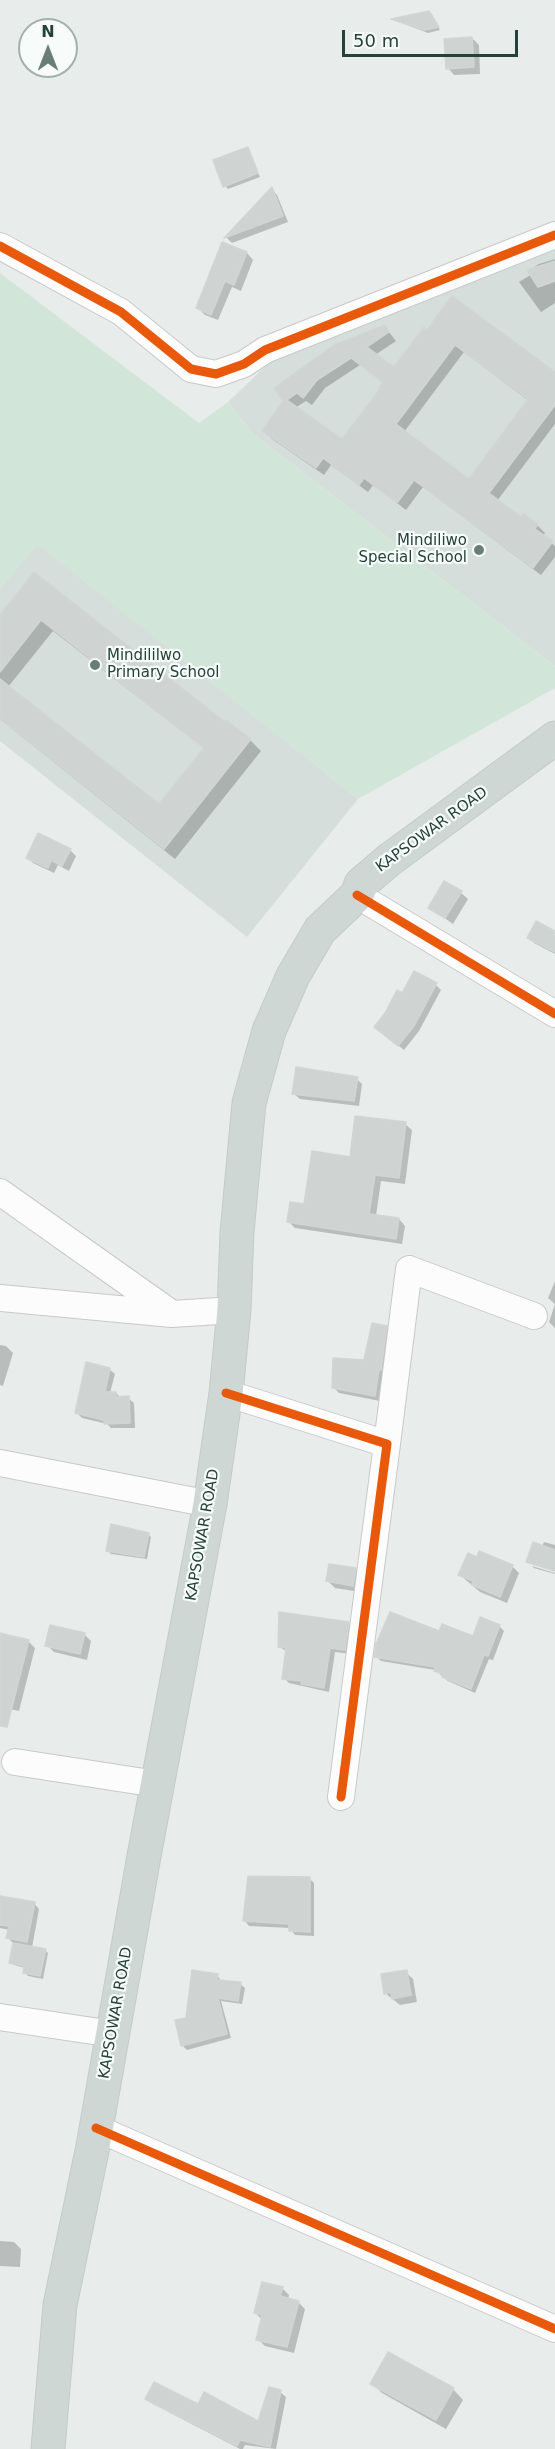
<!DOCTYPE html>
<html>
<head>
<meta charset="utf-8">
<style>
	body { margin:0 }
	#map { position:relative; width:555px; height:2449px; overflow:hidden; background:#e8edeb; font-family:"DejaVu Sans",sans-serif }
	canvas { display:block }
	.north { position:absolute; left:18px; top:18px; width:60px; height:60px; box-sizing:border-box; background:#f7fbf9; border:2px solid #a3b1ad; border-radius:50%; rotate:0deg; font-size:16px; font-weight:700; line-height:24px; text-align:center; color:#24423a }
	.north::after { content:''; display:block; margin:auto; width:21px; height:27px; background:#697e78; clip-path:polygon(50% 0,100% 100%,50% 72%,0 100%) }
	.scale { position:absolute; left:342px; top:30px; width:176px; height:27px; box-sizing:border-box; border:3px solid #24423a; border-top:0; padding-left:8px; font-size:18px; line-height:21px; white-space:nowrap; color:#24423a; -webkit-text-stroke:4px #f7fbf9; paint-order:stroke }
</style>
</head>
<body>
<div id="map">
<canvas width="555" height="2449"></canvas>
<div class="north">N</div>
<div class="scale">50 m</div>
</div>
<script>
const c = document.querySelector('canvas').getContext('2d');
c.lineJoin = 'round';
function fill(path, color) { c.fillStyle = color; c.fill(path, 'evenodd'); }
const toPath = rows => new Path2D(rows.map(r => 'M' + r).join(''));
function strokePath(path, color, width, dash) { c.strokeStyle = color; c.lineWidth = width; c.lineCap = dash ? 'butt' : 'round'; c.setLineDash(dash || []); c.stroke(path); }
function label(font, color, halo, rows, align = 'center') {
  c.font = font + ' "DejaVu Sans",sans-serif'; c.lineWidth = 4.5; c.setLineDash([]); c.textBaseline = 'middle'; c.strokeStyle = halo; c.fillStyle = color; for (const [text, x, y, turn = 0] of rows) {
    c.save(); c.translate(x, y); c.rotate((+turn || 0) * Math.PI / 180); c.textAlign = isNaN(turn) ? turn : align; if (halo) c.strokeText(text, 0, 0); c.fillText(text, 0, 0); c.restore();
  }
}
const built = toPath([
	[555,246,555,666,253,434,228,402,272,360],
	[37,543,358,799,247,937,0,741,0,589]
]);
const green = toPath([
	[0,273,199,423,228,402,253,434,555,666,555,688,358,799,37,544,0,589]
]);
const shadow = toPath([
	[432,16,440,30,428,33,394,20],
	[472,38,479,45,480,74,454,75,448,68],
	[247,149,260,177,228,189,225,186],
	[272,189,277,195,288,222,232,243,226,237],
	[223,244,247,253,253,260,241,291,232,287,218,320,205,315,198,308],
	[555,259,555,303,541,312,519,282,532,274,529,270,539,264],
	[385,327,396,341,375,355,395,369,424,329,427,332,555,374,555,424,497,501,521,519,537,525,545,533,543,536,555,546,555,557,541,575,423,487,406,510,373,485,368,492,331,465,324,475,272,439,264,431,285,401],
	[464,352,529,401,470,481,404,432],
	[360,365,384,383,382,389,342,441,295,408,306,401,312,405,325,388],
	[34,574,225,724,250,740,261,751,175,859,0,719,0,618],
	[53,631,205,749,159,806,8,687],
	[70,850,76,856,69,871,58,865,54,873,33,863,27,857],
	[461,893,468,899,453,924,430,908],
	[555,933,555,954,534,943,529,937],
	[436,985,441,990,419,1031,404,1050,381,1032,403,995],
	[357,1079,362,1084,359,1106,300,1099,294,1094],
	[405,1124,412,1130,405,1184,381,1181,376,1216,399,1219,405,1226,402,1244,295,1228,289,1222,351,1159],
	[555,1281,555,1304,548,1298],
	[555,1304,555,1328,549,1322],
	[386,1327,392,1333,380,1401,339,1393,334,1388,366,1361],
	[0,1345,6,1346,13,1353,3,1386,0,1385],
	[109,1369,115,1374,110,1393,116,1393,121,1398,128,1398,134,1403,135,1428,111,1428,107,1424,82,1418,77,1413],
	[148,1534,151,1537,147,1559,111,1554,108,1551],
	[544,1542,555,1545,555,1570,542,1547],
	[512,1566,519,1573,507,1603,480,1592,460,1575],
	[532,1566,555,1573,555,1574,534,1568],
	[355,1569,362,1576,360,1592,335,1588,328,1581],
	[348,1624,353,1629,350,1654,335,1652,329,1692,289,1683,284,1678,287,1652,280,1647],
	[499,1626,504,1631,493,1660,489,1659,475,1693,448,1681,435,1670,381,1661,376,1656,440,1633,473,1638],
	[84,1634,91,1641,87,1660,54,1652,47,1645],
	[0,1635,28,1641,35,1648,19,1711,0,1707],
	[309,1878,314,1883,314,1936,295,1935,290,1928,249,1926,245,1921],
	[0,1897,34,1903,39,1909,32,1948,45,1950,48,1953,43,1979,28,1976,24,1972,25,1968,14,1965,10,1962,14,1944,8,1938,9,1930,0,1928],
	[406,1972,413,1979,417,2002,400,2005,385,1993],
	[217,1975,222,1982,240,1984,245,1988,242,2004,221,2001,231,2038,187,2050,183,2046,176,2021,187,2019],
	[0,2241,14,2242,21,2249,20,2267,0,2266],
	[282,2288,289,2295,288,2300,298,2302,305,2309,294,2353,265,2346,258,2339,263,2320,255,2313],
	[372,2383,453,2389,463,2400,446,2429,382,2393],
	[280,2392,286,2397,276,2449,245,2445,243,2449,240,2449,153,2404,147,2398,199,2406,259,2424]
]);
const building = toPath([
	[429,11,439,27,424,30,391,19,429,11],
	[472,37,474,67,446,69,444,39,472,37],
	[248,147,258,173,223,187,213,160,248,147],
	[272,187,283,216,224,238,272,187],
	[222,242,247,252,234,285,225,281,211,315,196,308,222,242],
	[555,261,555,281,538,287,527,270,555,261],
	[452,296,555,372,555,405,489,493,521,517,523,513,538,524,535,529,553,541,533,568,414,480,397,503,364,478,359,485,323,458,316,468,262,431,283,401,274,388,334,345,385,325,389,332,367,347,394,367,424,327,426,331,452,296],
	[455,345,528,399,469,479,396,424,455,345],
	[351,358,383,382,379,387,380,389,342,439,287,400,297,393,303,398,317,380,351,358],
	[34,572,225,722,226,720,251,739,164,849,0,718,0,679,159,804,204,748,41,620,0,672,0,615,34,572],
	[38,833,71,849,62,866,51,860,48,868,26,858,38,833],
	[444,881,462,891,445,918,428,908,444,881],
	[536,921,555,931,555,952,527,938,536,921],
	[414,971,437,983,414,1026,398,1046,374,1027,385,1013,397,990,402,993,414,971],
	[296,1067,358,1077,354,1101,292,1094,296,1067],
	[355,1116,406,1122,399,1178,375,1175,369,1214,399,1218,396,1239,287,1222,290,1202,304,1204,312,1151,350,1157,355,1116],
	[372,1323,387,1326,381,1370,379,1369,375,1396,332,1388,333,1358,364,1360,372,1323],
	[86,1362,110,1368,105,1392,116,1392,116,1397,129,1396,130,1423,104,1424,104,1420,75,1413,86,1362],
	[111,1524,149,1533,144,1557,106,1551,111,1524],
	[533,1542,555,1550,555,1571,526,1562,533,1542],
	[479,1551,513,1565,500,1597,472,1585,473,1581,458,1575,468,1553,477,1557,479,1551],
	[329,1564,356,1568,353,1586,326,1581,329,1564],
	[279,1612,349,1622,345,1650,330,1648,324,1688,301,1684,302,1681,282,1679,286,1648,278,1647,279,1612],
	[390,1612,439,1631,442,1624,473,1636,480,1617,500,1625,488,1656,484,1655,471,1689,442,1677,443,1674,434,1671,435,1667,374,1657,376,1644,390,1612],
	[50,1625,85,1633,80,1654,45,1646,50,1625],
	[0,1633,29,1640,7,1727,0,1726,0,1633],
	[248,1876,310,1877,310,1932,289,1931,289,1924,243,1921,248,1876],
	[0,1896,35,1902,27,1942,6,1938,9,1926,0,1925,0,1896],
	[13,1943,46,1949,40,1976,23,1973,24,1966,9,1963,13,1943],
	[192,1970,218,1974,217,1980,241,1982,238,2001,218,1998,227,2034,181,2046,175,2020,186,2018,192,1970],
	[407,1970,411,1995,392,1999,391,1992,384,1994,381,1974,407,1970],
	[262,2282,283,2287,280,2296,299,2301,287,2347,256,2340,262,2315,254,2313,262,2282],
	[388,2352,454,2388,436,2420,370,2384,388,2352],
	[154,2382,198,2404,204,2392,258,2421,269,2387,281,2390,270,2447,240,2440,237,2446,145,2399,154,2382]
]);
const minor = toPath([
	[0,246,121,312,191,369,216,374,244,364,265,350,555,235],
	[357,895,555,1014],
	[0,1192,171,1313],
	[0,1298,172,1314,234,1310],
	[226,1393,387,1444,341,1797],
	[387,1444,409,1269,534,1316],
	[0,1463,210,1504],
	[15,1762,157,1784],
	[0,2017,113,2034],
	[96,2128,555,2329]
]);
const major = toPath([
	[48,2449,60,2305,93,2146,144,1856,210,1504,226,1393,234,1310,237,1232,249,1103,269,1031,293,976,320,930,357,895,361,884,389,860,555,738]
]);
const cycleway = toPath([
	[0,246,121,312,191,369,216,374,244,364,265,350,555,235],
	[357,895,555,1014],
	[226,1393,387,1444,341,1797],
	[96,2128,555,2329]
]);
const markers = [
	[479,550,6,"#697e78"],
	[95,665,6,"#697e78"]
];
const poiNames = [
	["Mindiliwo",467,541],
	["Special School",467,558],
	["Mindililwo",107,656,"left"],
	["Primary School",107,673,"left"]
];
const streetNames = [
	["KAPSOWAR ROAD",432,830,-36],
	["KAPSOWAR ROAD",203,1535,-80],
	["KAPSOWAR ROAD",116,2013,-80]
];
fill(built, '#d6dedb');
fill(green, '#d1e6d8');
fill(shadow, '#0003');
fill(building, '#cfd4d2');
strokePath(building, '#d1d6d4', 1.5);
strokePath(minor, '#c5cac8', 28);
strokePath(major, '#c3ccc9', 35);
strokePath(minor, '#fcfcfc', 26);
strokePath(major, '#cfd7d5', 33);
strokePath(cycleway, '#e8590c', 9);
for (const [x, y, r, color] of markers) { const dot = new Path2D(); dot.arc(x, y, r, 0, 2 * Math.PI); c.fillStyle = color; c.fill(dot); strokePath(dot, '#f7fbf9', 2); }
label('15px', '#24423a', '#f7fbf9', poiNames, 'right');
label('15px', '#24423a', '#f7fbf9', streetNames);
</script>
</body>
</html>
